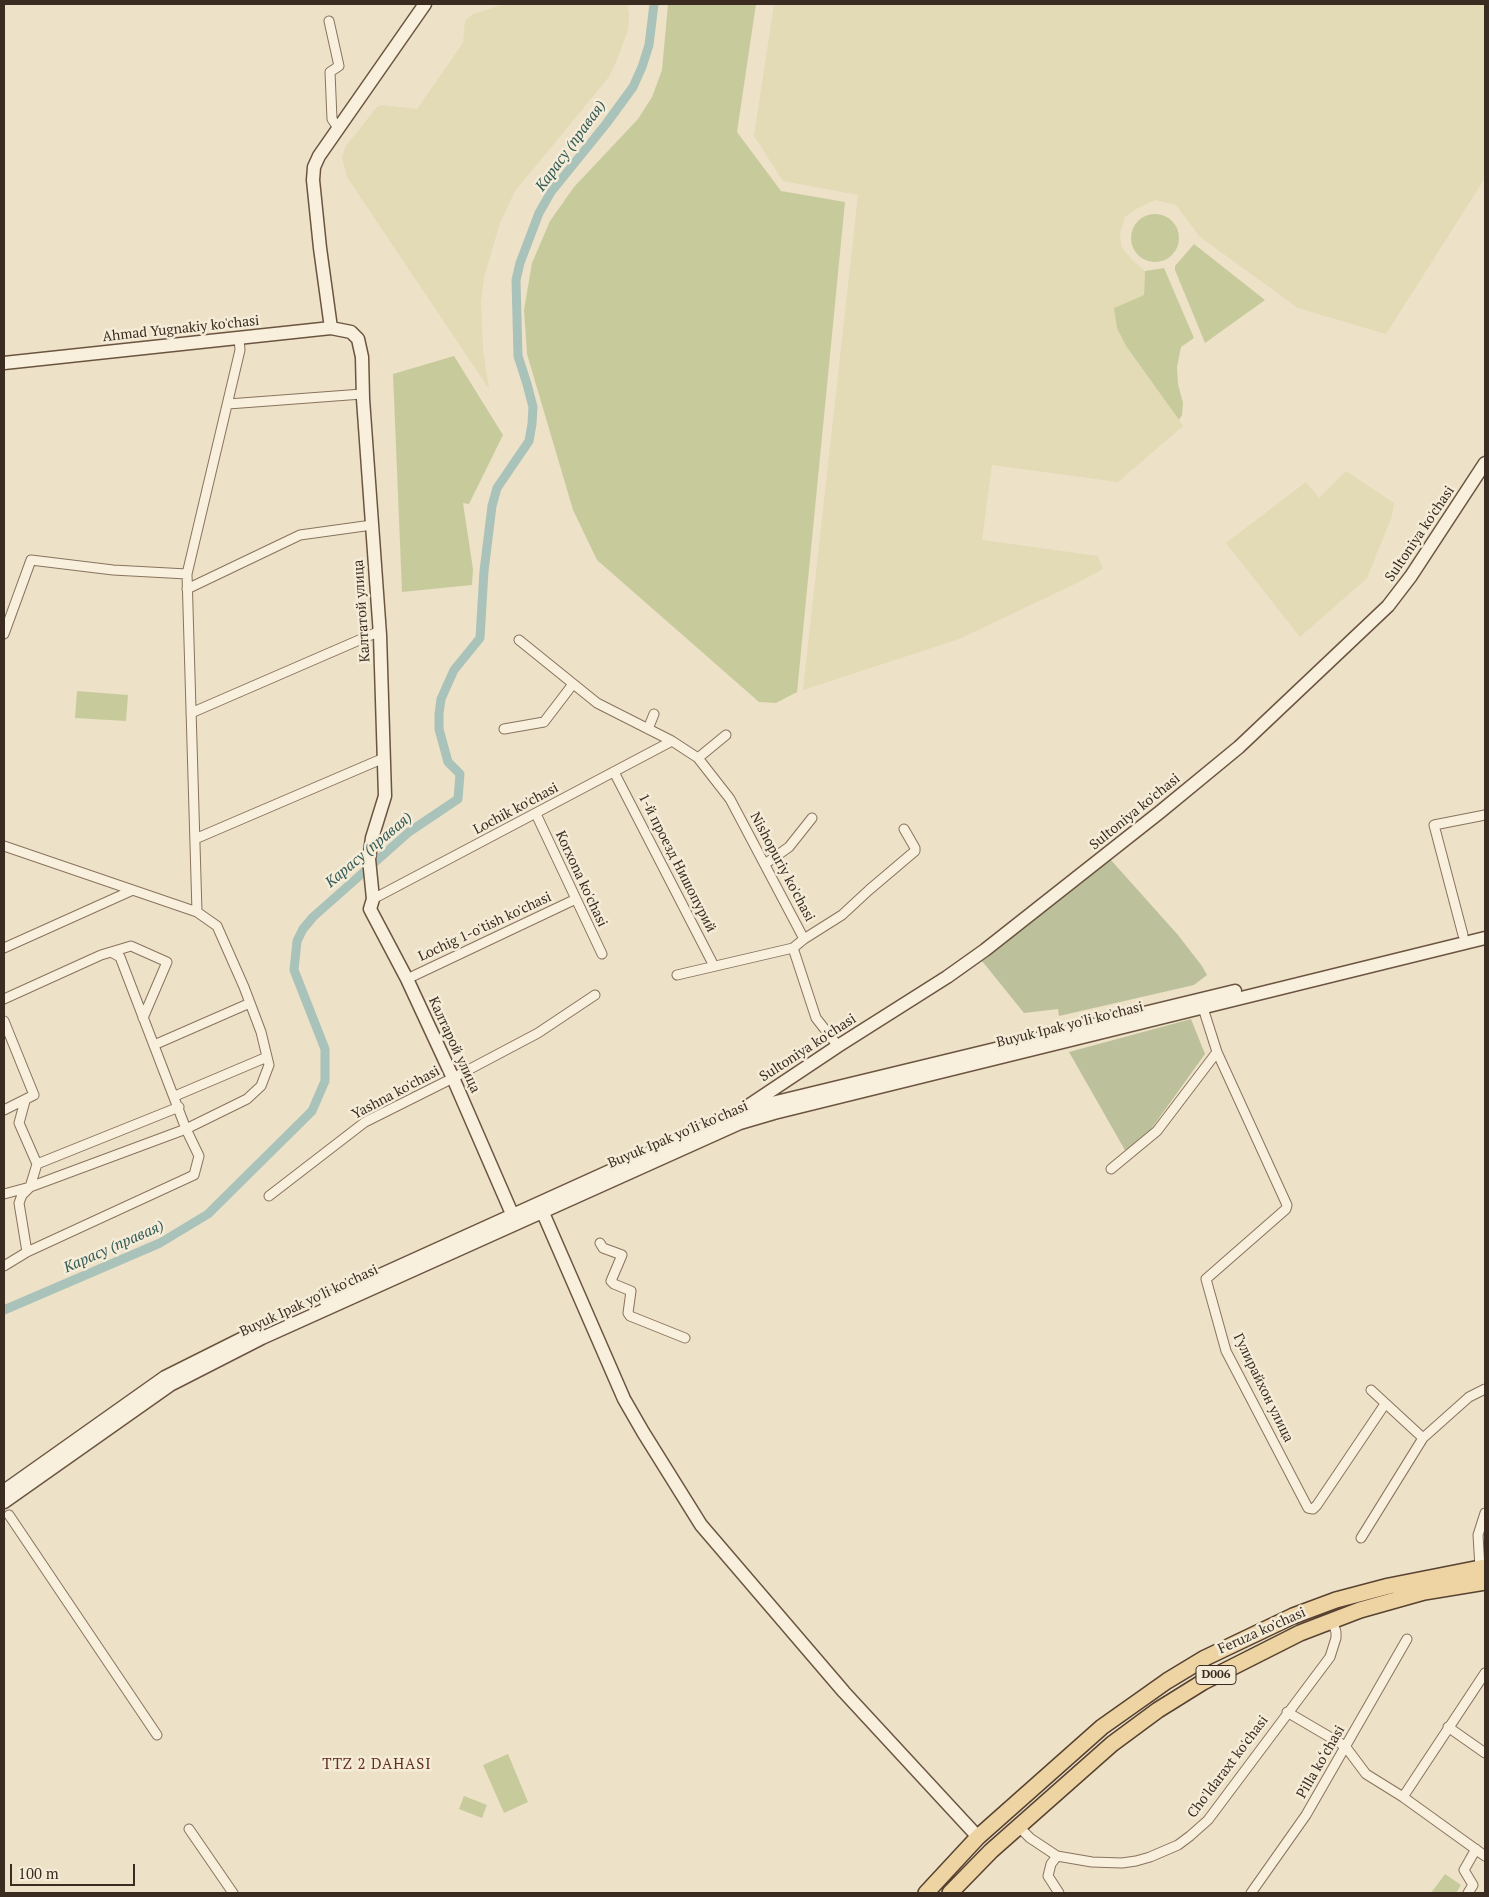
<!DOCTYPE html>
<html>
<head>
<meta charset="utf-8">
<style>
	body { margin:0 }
	#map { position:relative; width:1489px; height:1897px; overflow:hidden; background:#ede1c8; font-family:"PT Serif",serif }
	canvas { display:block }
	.frame { position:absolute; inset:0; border:5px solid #3a2c21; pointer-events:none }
	.scale { position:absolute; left:10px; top:1864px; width:125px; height:22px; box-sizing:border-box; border:2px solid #3a2c21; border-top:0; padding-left:6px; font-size:15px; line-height:18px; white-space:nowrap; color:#3a2c21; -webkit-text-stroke:4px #f5ecd8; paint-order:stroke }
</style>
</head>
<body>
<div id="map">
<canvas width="1489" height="1897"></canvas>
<div class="frame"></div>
<div class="scale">100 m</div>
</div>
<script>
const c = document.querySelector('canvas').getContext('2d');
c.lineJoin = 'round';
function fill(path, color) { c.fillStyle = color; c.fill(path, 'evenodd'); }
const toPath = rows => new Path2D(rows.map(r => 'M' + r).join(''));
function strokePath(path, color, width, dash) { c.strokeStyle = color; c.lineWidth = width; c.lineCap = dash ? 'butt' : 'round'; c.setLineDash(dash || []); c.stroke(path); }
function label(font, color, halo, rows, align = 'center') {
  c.font = font + ' "PT Serif",serif'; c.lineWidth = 5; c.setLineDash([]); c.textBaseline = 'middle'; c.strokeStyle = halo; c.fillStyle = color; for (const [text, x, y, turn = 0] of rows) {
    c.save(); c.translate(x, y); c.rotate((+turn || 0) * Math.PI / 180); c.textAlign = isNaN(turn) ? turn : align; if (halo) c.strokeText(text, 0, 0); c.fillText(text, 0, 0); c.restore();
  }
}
const farmland = toPath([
	[514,4,627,4,629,14,628,30,616,62,608,78,515,191,500,223,484,277,481,302,483,351,489,389,347,177,342,157,346,146,377,107,382,105,417,109,463,43,465,21,473,14,499,6],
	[774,4,1485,4,1485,178,1386,334,1298,308,1200,237,1176,205,1155,200,1136,209,1125,217,1120,233,1121,246,1132,260,1145,271,1144,295,1114,308,1126,346,1183,426,1118,482,992,465,982,540,1098,556,1103,569,1081,581,959,639,803,690,858,195,783,181,754,136],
	[1346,471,1394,503,1392,516,1367,578,1300,637,1226,543,1306,482,1319,498]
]);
const green = toPath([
	[668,4,756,4,737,132,781,191,845,202,797,692,776,703,759,702,597,560,573,510,527,354,524,310,532,263,550,221,574,187,638,119,652,97,662,70],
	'1131 238a24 24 0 1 1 48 0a24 24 0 1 1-48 0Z',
	[1194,244,1265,300,1205,343,1175,270,1175,266],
	[1164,268,1194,338,1181,347,1177,367,1178,384,1183,403,1182,415,1179,420,1126,346,1117,328,1114,308,1144,295,1145,271],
	[454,356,503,435,469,504,463,503,473,569,472,585,402,592,393,374],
	[77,691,128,695,126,721,75,718],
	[508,1754,528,1802,504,1813,483,1765],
	[464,1796,487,1805,482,1818,459,1809],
	[1445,1874,1461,1885,1456,1893,1431,1893]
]);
const cemetery = toPath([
	[1110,859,1178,935,1202,966,1207,975,1194,985,1059,1016,1058,1009,1024,1013,982,961],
	[1191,1019,1205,1054,1149,1132,1126,1152,1069,1052]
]);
const canal = toPath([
	[4,1310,160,1243,208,1214,312,1111,325,1081,325,1049,294,970,297,941,303,929,313,917,409,832,458,799,460,774,448,762,439,729,439,714,441,699,454,670,480,638,484,571,492,506,497,488,529,441,532,424,533,407,527,384,518,356,516,280,520,263,539,213,551,192,606,124,633,87,642,67,649,45,654,4]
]);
const street = toPath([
	[329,21,339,66,330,72,332,119,338,128],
	[228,404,362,394],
	[187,589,300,535,372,525],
	[4,634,31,560,113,570,187,574],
	[519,640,597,703,672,741,698,758,730,799,804,939,793,948,816,1018,838,1046],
	[191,713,380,631],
	[504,729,544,722,573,684],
	[648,729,654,714],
	[698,758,726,735],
	[614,772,714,966],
	[536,814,602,954],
	[195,839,384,758],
	[4,846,197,912,217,926,244,987,261,1032,269,1065,261,1086,247,1099,186,1129,30,1187,22,1195,19,1203,27,1252],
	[765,864,789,847,812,818],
	[373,899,672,741],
	[197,912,187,574,240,350,239,338],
	[1463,935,1434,825,1485,815],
	[804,939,842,915,869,890,915,851,915,848,904,829],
	[4,948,133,890],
	[111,952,131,946,167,962,143,1018],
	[677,975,793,948],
	[407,979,576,899],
	[4,999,101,955,111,952,120,957,186,1129,199,1156,194,1175,27,1252,4,1266],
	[1203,1008,1217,1052],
	[4,1021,34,1095,4,1110],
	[154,1045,250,1003],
	[175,1096,267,1057],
	[25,1101,19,1123,37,1164],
	[1111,1169,1157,1131,1217,1052,1287,1205,1286,1209,1206,1279,1226,1351,1308,1508,1313,1509,1317,1505,1385,1404],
	[4,1194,30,1187,37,1164,179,1107],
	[269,1196,365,1122,453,1078,538,1033,595,995],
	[600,1243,603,1248,622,1255,611,1281,614,1284,631,1291,628,1313,630,1316,685,1338],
	[1371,1390,1423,1438],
	[9,1515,157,1735],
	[1361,1538,1423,1438,1469,1397,1485,1389],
	[1480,1568,1478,1535,1485,1513],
	[1287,1712,1345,1746,1366,1774,1403,1797,1485,1856],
	[1448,1727,1485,1753],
	[1403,1797,1485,1673],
	[1018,1826,1030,1838,1057,1856,1092,1862,1122,1863,1136,1861,1150,1857,1178,1845,1190,1836,1208,1820,1330,1657,1336,1638,1336,1632,1332,1620],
	[189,1829,233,1893],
	[1057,1856,1051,1864,1048,1876,1059,1893],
	[1251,1893,1306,1815,1407,1639],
	[1468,1893,1473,1885,1464,1870,1476,1849]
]);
const secondary = toPath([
	[331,328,320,248,313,180,314,167,319,156,425,4],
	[4,363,331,328,351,332,358,339,362,357,363,399,380,635,385,796,372,838,369,859,373,899,370,909,407,979,453,1078,516,1223],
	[748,1106,838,1046,947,977,985,950,1160,812,1239,747,1388,606,1411,576,1485,463],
	[540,1206,624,1399,643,1432,701,1525,844,1692,978,1837],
	[325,1300,738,1113,772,1103,1235,991],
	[4,1491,165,1377,257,1331],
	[4,1502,170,1385,262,1338,740,1123,774,1113,1485,938]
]);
const primary = toPath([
	[926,1893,978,1837,1102,1727,1167,1681,1205,1658,1293,1616,1336,1600,1389,1586,1485,1567],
	[950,1893,991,1851,1112,1744,1158,1710,1203,1682,1300,1633,1360,1610,1424,1592,1485,1582]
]);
const shields = [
	[1216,1675,40]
];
const shieldNames = [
	["D006",1216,1675]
];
const streetNames = [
	["Ahmad Yugnakiy ko'chasi",181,329,-6],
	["Sultoniya ko'chasi",1420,534,-56],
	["Калтатой улица",362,611,-94],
	["Lochik ko'chasi",516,809,-28],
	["Sultoniya ko'chasi",1135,812,-39],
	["1-й проезд Нишопурий",677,863,63],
	["Nishopuriy ko'chasi",782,867,62],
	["Korxona ko'chasi",581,879,65],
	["Lochig 1-o'tish ko'chasi",485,927,-25],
	["Buyuk Ipak yo'li ko'chasi",1070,1025,-14],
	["Калтарой улица",454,1045,65],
	["Sultoniya ko'chasi",808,1048,-33],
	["Yashna ko'chasi",396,1093,-28],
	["Buyuk Ipak yo'li ko'chasi",678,1135,-23],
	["Buyuk Ipak yo'li ko'chasi",309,1301,-25],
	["Гулирайхон улица",1263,1388,64],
	["Feruza ko'chasi",1262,1631,-24],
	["Pilla ko‘chasi",1321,1762,-60],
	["Cho'ldaraxt ko'chasi",1228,1767,-53]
];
const waterNames = [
	["Карасу (правая)",571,146,-54],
	["Карасу (правая)",369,850,-40],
	["Карасу (правая)",114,1247,-24]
];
const neighbourhoodNames = [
	["TTZ 2 DAHASI",377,1765]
];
fill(farmland, '#e3dab6');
fill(green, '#c7cb9c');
fill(cemetery, '#bdc19b');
strokePath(canal, '#a9c2ba', 9);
strokePath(street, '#89735e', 11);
strokePath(secondary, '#6b5541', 15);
strokePath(primary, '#574231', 18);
strokePath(street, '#f8efdc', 9);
strokePath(secondary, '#f8efdc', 12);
strokePath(primary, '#eed4a2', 15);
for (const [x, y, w] of shields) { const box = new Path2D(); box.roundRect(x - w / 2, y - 9.5, w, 19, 4); c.fillStyle = '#f5ecd8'; c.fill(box); strokePath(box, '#3a2c21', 1); }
label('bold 12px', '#3a2c21', null, shieldNames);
label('14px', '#3a2c21', '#f5ecd8', streetNames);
label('italic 15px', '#315955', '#f5ecd8', waterNames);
c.letterSpacing = '1px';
label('15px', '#652e21', '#f5ecd8', neighbourhoodNames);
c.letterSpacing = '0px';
</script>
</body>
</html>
